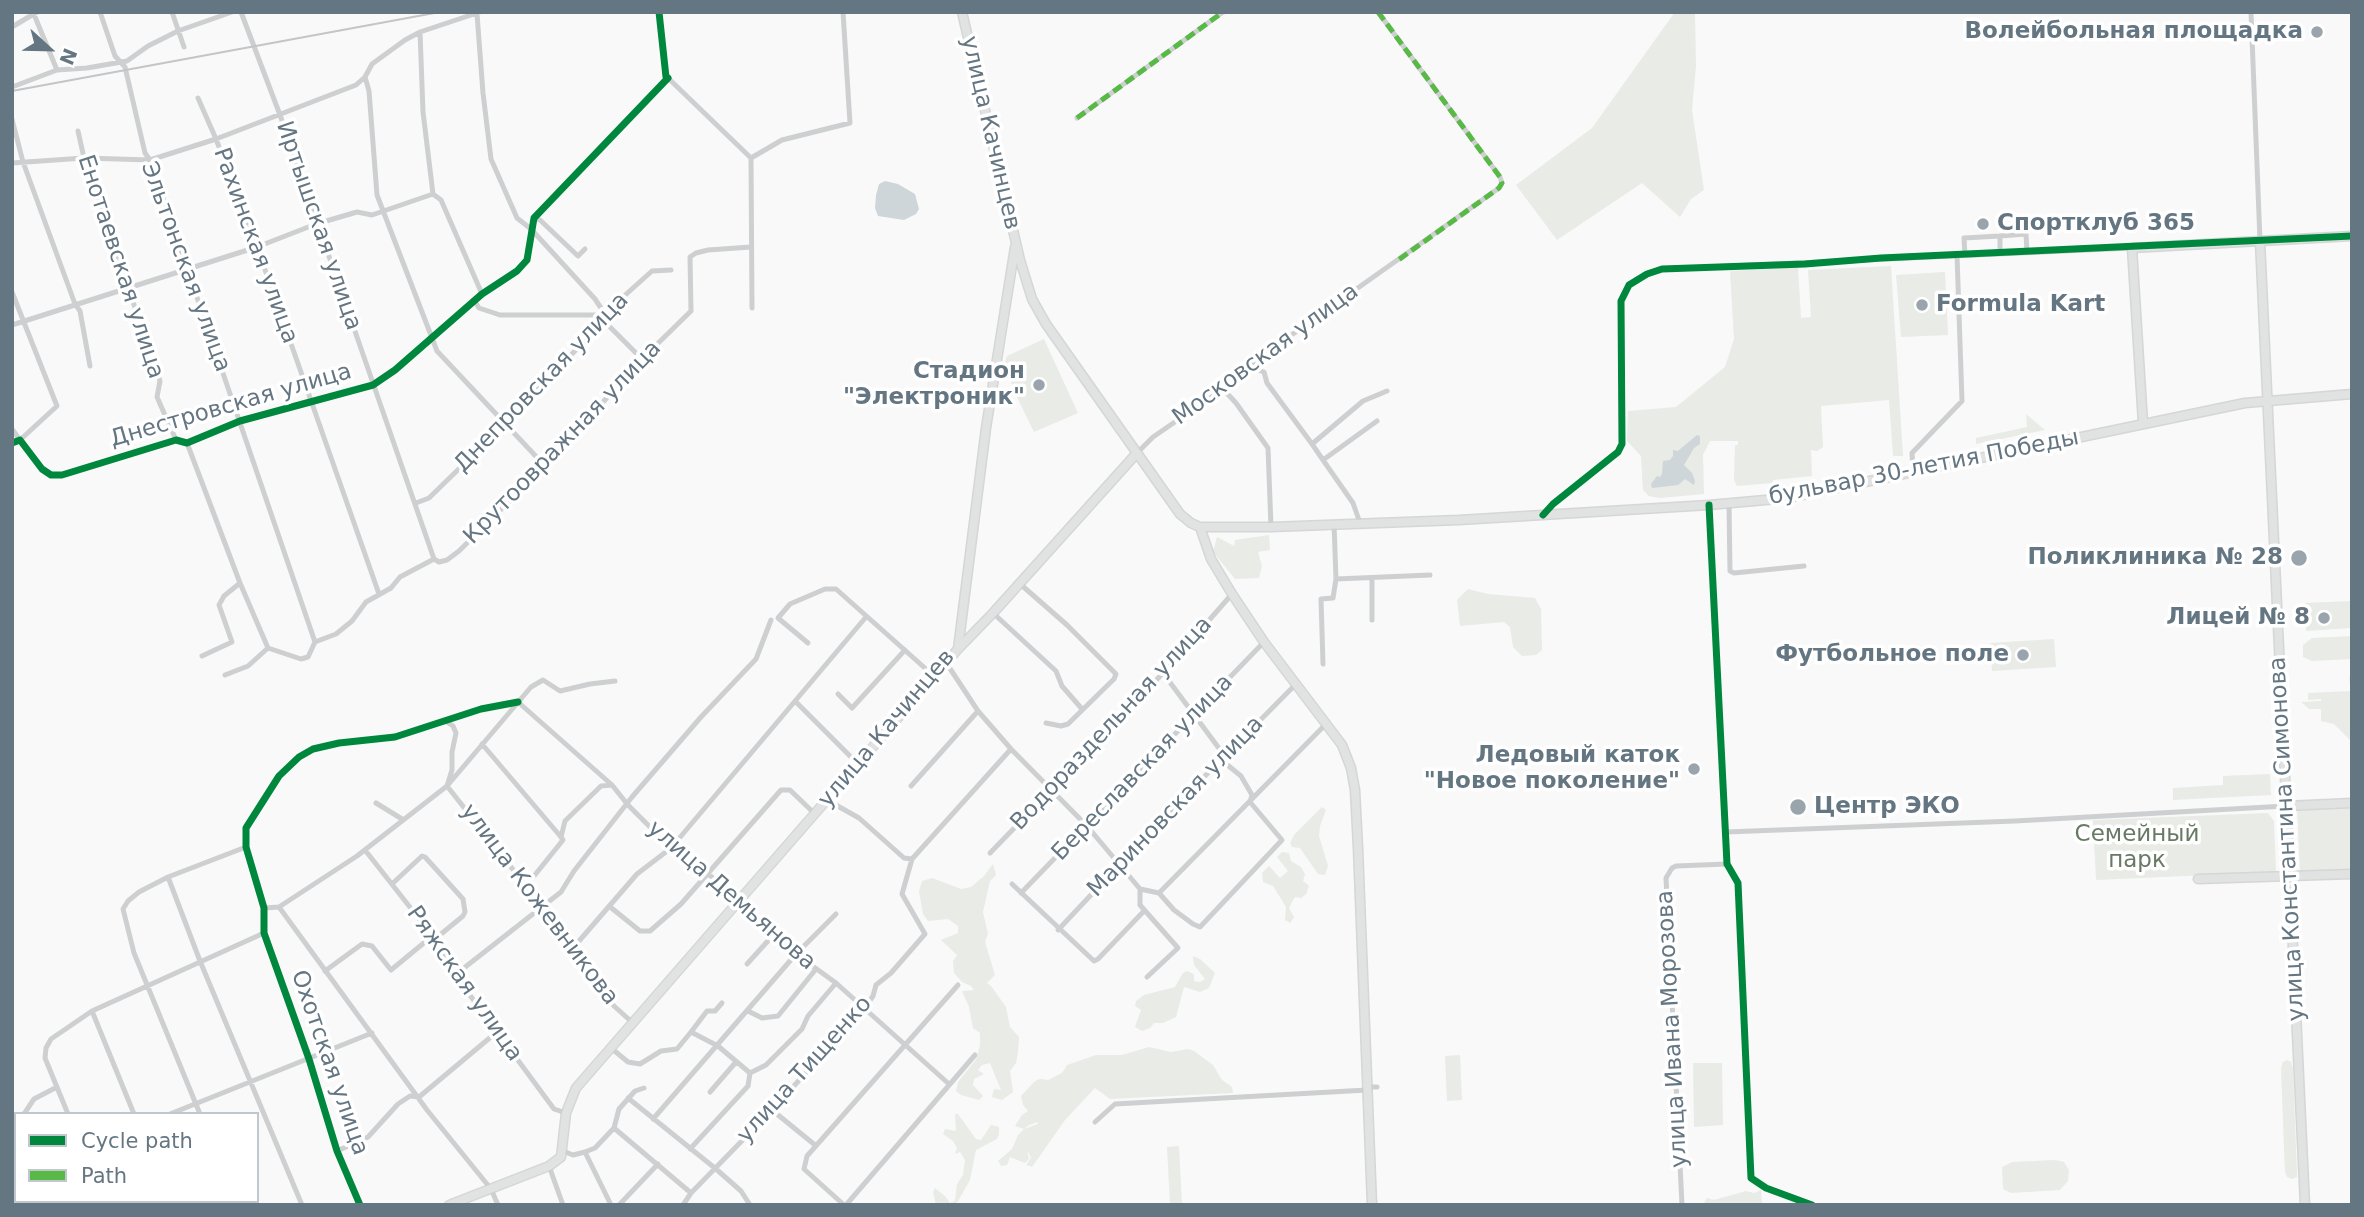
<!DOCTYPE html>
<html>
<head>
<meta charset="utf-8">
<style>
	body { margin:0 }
	#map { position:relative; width:2364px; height:1217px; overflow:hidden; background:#f9f9f9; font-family:"DejaVu Sans",sans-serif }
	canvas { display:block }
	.frame { position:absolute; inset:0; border:14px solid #657683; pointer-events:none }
	.legend { position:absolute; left:14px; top:1112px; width:245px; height:91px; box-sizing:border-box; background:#fff; border:2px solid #c1c8cd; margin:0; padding:9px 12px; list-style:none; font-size:21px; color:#657683 }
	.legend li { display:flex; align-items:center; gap:14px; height:35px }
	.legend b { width:35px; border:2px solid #c1c8cd }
	.north { position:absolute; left:14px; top:14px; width:70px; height:70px; -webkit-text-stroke:5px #fff; paint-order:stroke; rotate:112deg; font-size:19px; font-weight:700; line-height:28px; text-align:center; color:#657683 }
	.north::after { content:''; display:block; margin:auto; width:24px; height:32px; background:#657683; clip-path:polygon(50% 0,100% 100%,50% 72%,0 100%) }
</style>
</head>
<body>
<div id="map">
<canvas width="2364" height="1217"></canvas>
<div class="frame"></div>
<ul class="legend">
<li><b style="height:9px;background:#00873e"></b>Cycle path</li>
<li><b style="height:9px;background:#58b947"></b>Path</li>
</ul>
<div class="north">N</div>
</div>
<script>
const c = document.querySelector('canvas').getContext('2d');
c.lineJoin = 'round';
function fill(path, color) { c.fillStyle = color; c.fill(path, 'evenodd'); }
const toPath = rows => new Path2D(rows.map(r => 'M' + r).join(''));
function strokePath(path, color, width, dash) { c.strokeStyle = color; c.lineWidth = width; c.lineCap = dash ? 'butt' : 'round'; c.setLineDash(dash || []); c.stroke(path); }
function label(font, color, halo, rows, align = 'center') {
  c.font = font + ' "DejaVu Sans",sans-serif'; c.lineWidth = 7; c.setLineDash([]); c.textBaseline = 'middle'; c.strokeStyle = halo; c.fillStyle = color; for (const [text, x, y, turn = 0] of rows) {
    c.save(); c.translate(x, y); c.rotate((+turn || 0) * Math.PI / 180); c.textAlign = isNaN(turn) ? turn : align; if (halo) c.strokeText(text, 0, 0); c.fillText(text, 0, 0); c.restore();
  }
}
const green = toPath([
	[1675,12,1695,12,1696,66,1692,110,1704,190,1691,199,1680,217,1642,183,1557,240,1516,185,1592,128],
	[1891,266,1903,456,1893,456,1889,400,1821,406,1823,447,1817,451,1811,450,1812,476,1773,480,1772,483,1737,486,1734,480,1735,445,1738,445,1738,441,1710,441,1703,455,1704,494,1660,498,1649,496,1643,490,1641,456,1627,441,1628,411,1676,407,1725,367,1734,339,1730,271,1798,267,1801,318,1811,317,1808,270],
	[1945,272,1948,335,1901,337,1896,275],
	[1044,339,1078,413,1034,432,1014,391,1005,363,1007,356],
	[2026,414,2045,430,1976,444,1976,438,2027,427],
	[1269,535,1270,550,1258,552,1262,566,1259,578,1235,579,1213,552,1217,537,1234,546,1235,540],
	[1468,589,1488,594,1535,598,1541,609,1542,650,1536,655,1522,656,1513,647,1510,627,1504,622,1460,626,1457,600],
	[2351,601,2352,628,2306,631,2305,603],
	[2352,636,2352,659,2312,661,2303,657,2303,645,2312,638],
	[2054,639,2056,667,1992,671,1990,643],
	[2349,677,2352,678,2352,742,2334,724,2321,721,2321,709,2309,709,2301,702,2321,701,2321,699,2308,700,2308,693,2351,691],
	[2270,774,2271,795,2173,800,2173,788,2223,785,2223,776],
	[2352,805,2352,869,2300,872,2297,808],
	[1322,807,1326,810,1320,826,1319,836,1328,866,1325,875,1318,874,1300,848,1292,847,1290,843,1294,835],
	[2268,813,2274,821,2276,872,2096,880,2093,820],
	[1282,852,1289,853,1291,861,1301,867,1305,874,1303,881,1309,886,1306,894,1301,898,1295,897,1292,902,1289,908,1294,917,1290,923,1285,920,1286,907,1273,886,1263,882,1262,873,1269,866,1280,878,1288,871,1277,857],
	[993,864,996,875,990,881,983,912,988,934,985,942,995,975,987,983,991,986,1006,1007,1010,1027,1019,1037,1018,1052,1016,1063,1010,1071,1013,1092,1002,1100,992,1097,994,1089,1001,1090,990,1063,982,1065,978,1070,984,1074,974,1079,973,1085,983,1096,979,1100,961,1095,956,1091,958,1082,977,1058,980,1044,980,1033,973,1028,969,1007,962,991,974,990,971,986,962,982,954,973,953,961,957,955,941,940,958,933,958,926,948,919,928,921,923,914,919,891,922,881,932,878,961,889,971,887,984,876],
	[1193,956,1200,959,1215,973,1209,988,1200,992,1184,987,1176,1017,1163,1023,1154,1023,1150,1028,1142,1031,1135,1027,1141,1010,1135,1006,1136,1001,1144,995,1175,987,1183,973,1187,971,1194,974,1194,981,1200,982,1205,979,1194,965],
	[1149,1047,1171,1052,1188,1049,1194,1051,1213,1065,1222,1080,1232,1087,1233,1093,1110,1099,1095,1088,1065,1120,1032,1167,1026,1165,1031,1158,1027,1150,1029,1159,1025,1163,1010,1157,1007,1165,1001,1166,998,1161,1012,1149,1018,1135,1024,1129,1038,1124,1037,1122,1029,1125,1024,1129,1015,1126,1022,1115,1028,1111,1023,1105,1021,1096,1035,1081,1040,1079,1048,1080,1062,1073,1067,1065,1096,1055,1122,1055],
	[1460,1055,1462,1100,1447,1101,1445,1056],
	[2287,1060,2291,1062,2293,1069,2297,1173,2297,1177,2292,1179,2287,1177,2285,1172,2281,1068,2283,1062],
	[1693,1063,1722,1063,1723,1125,1694,1127],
	[955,1114,958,1114,976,1139,981,1140,991,1125,999,1127,999,1134,997,1139,976,1150,970,1180,958,1201,955,1205,936,1205,933,1192,935,1188,946,1197,950,1203,955,1201,957,1184,963,1175,965,1160,960,1152,955,1154,957,1148,953,1141,943,1134,945,1129,956,1131],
	[1179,1146,1182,1205,1170,1205,1167,1147],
	[2055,1160,2064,1162,2069,1170,2068,1181,2060,1190,2011,1193,2003,1189,2002,1167,2012,1162],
	[1761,1190,1762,1205,1703,1205,1707,1198,1714,1200,1746,1191,1754,1193]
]);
const water = toPath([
	[885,181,898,184,915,194,919,209,916,214,904,220,878,216,875,208,876,195,879,184],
	[1697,435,1700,436,1700,444,1694,448,1684,465,1692,473,1695,481,1694,485,1685,479,1678,485,1652,488,1651,484,1657,476,1660,477,1662,474,1663,461,1670,460,1673,456,1673,450,1678,451]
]);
const street = toPath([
	[33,12,57,70],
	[100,12,115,56,125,67,145,153,150,160,315,642],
	[172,12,184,47],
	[241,12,280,115,434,559],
	[2251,12,2260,241],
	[477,14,483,93,491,159,517,218,531,229,595,299,601,308,604,321,642,359],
	[12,27,37,12],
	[420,32,423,112,433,194,441,200,482,294],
	[365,77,369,91,377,195,437,351,545,466],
	[668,78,751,158,752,308],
	[12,87,57,70,87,68,127,61,148,46,178,31,232,12],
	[198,98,216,139,257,247,379,594],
	[1077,118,1223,12],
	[12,119,23,162,75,304,80,311,90,366],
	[78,131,84,158,160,381,157,397,176,440],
	[751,158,782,140,850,123,843,12],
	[12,163,84,158,150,160,216,139,356,85,365,77,372,64,405,40,420,32,480,12],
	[534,218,540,220,578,256,585,249],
	[2000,236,2026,234,2027,252],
	[1965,255,1964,238,2000,236,2000,254],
	[12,292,57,406,20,440,12,429],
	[474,300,479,308,500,315,602,315],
	[12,325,257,247,316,224,357,212,372,215,433,194],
	[1249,367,1264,372,1267,383,1312,444,1363,401,1387,391],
	[1223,389,1236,403,1268,448,1271,527],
	[12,443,20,440,42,469,51,475,62,475,176,440,187,443,240,421,373,385,395,370,482,294,517,271,527,260,534,218,668,78,666,77,659,12],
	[187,443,240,583,268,648],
	[1312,444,1323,460],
	[1137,453,1153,437,1223,389,1259,358,1499,188,1502,183,1500,177,1378,12],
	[1913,471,1912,453,1962,401,1957,255],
	[416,503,429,498,506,423,592,333,603,315,652,271,671,270],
	[1729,504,1730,571,1734,573,1804,566],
	[1709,505,1727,864,1738,883,1751,1178,1766,1188,1812,1205],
	[1543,515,1553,504,1618,452,1622,444,1621,301,1629,285,1647,274,1662,269,2132,248],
	[1360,523,1353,503,1323,460,1377,421],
	[1334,524,1336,579,1430,575],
	[1372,578,1372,620],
	[1019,583,1067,625,1116,674,1114,679,1068,724,1061,726,1046,723],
	[993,613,1056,671,1062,686,1082,709],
	[808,643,778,618,790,604,825,589,836,589,935,677],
	[268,648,301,659,308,657,315,642,336,634,352,621,366,602,391,588,400,577,434,559,439,562,447,560,459,551,545,466,642,359,691,311,690,257,696,253,708,250,751,247],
	[202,656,232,642,219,605,224,596,240,583],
	[947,664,978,711,1011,749,1087,826,1140,889,1159,893,1174,910,1193,924,1200,927,1282,840,1250,802,1252,795,1241,776,1225,763,1224,755,1163,673],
	[1323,664,1321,599,1333,598,1336,579],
	[225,675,248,666,268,648],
	[838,694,852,708,905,650],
	[795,701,858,764],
	[518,702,612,785,628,805,671,848,707,873,739,901,741,907,776,932,796,954,836,983,949,1084],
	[447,722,453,726,456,733,452,752,452,770,447,786,526,886,597,984,614,1006,633,1023],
	[482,744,561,837],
	[911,786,978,711],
	[827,800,859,818,904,858,912,859],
	[376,803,402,819],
	[1726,832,2015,821,2286,806],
	[365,850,435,939,455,975,554,1109,566,1113],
	[990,853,1025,817,1039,795,1051,791,1163,673,1232,594],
	[168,877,200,961,302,1205],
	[1012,884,1094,961,1098,959,1144,911],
	[526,886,563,840,561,837,565,821,601,786,612,785],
	[1140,889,1140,905,1178,948,1147,977],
	[1021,893,1264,642],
	[1159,893,1326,724],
	[609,906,640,931,650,931,681,904,781,790,790,790,815,814],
	[279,907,427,1110,491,1189,498,1205],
	[264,908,279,907,357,856,447,786,531,687,543,680,560,691,590,684,615,681],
	[1058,930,1105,880,1111,871,1296,684],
	[573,948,637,874,671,848,866,617],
	[747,964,776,932],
	[325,971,362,944,372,946,391,970,425,942,435,939,463,916,465,912,463,899,425,857,422,856,392,884],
	[455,975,561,892,574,871,632,797,701,717,756,659,771,620],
	[92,1011,134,1114],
	[748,1011,762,1018,778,1016,816,969],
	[691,1032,707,1011,715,1011,722,1003],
	[611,1048,628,1062,640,1064,661,1051,677,1049,691,1032,718,1046,750,1073],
	[710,1092,736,1062],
	[628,1098,716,1169,741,1191,750,1205],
	[772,1110,815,1145],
	[24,1114,34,1099,57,1087],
	[68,1114,45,1058,46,1048,51,1039,92,1011,264,933],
	[170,1114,372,1033],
	[200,1114,134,953,123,909,128,901,139,892,168,877,246,847],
	[653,1119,796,954,836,914],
	[1095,1122,1115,1104,1367,1090,1371,1087,1377,1087],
	[614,1128,691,1193],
	[12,1137,16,1128],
	[690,1149,748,1086,750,1073,766,1065,802,1029,808,1016,836,983],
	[337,1151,368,1137,398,1104,410,1096,419,1097,498,1031],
	[563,1151,573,1155,585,1152,611,1205],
	[585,1152,595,1148,614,1128,619,1109,635,1091,644,1088],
	[549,1166,563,1205],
	[39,1201,41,1205],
	[105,1201,106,1205],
	[170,1201,171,1205],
	[236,1201,238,1205],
	[360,1205,337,1151,309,1059,264,933,264,908,246,847,246,828,279,776,299,757,313,749,339,743,395,737,481,709,518,702],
	[619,1205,658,1164],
	[683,1205,691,1193,772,1110,864,1009,873,996,876,985,891,973,925,934,902,894,912,859,1011,749],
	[844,1205,804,1169,807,1156,958,985],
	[846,1205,975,1055],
	[1682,1205,1666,878,1672,868,1676,866,1727,864]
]);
const secondary = toPath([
	[962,12,1020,260,1032,299,1046,324,1180,514,1191,523,1200,527,1271,527,1459,520,1709,505,1788,498,2245,403,2352,394],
	[2260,241,2305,1205],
	[2143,423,2132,248,2352,236],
	[1200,527,1211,559,1232,594,1264,642,1342,745,1351,768,1355,790,1358,848,1372,1205],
	[958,649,986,428,1015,247],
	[2286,806,2352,803],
	[2198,879,2352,874],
	[449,1205,549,1166,561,1157,566,1113,576,1088,958,649,993,613,1137,453]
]);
const tram = toPath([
	[12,91,440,12]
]);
const quiet = toPath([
	[1378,12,1500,177,1502,183,1499,188,1397,261],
	[1077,118,1223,12]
]);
const cycleway = toPath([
	[12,443,20,440,42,469,51,475,62,475,176,440,187,443,240,421,373,385,395,370,482,294,517,271,527,260,534,218,668,78,666,77,659,12],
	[1709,505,1727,864,1738,883,1751,1178,1766,1188,1812,1205],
	[1543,515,1553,504,1618,452,1622,444,1621,301,1629,285,1647,274,1662,269,1805,264,1881,258,2352,236],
	[360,1205,337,1151,309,1059,264,933,264,908,246,847,246,828,279,776,299,757,313,749,339,743,395,737,481,709,518,702]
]);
const markers = [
	[2317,32,7,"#99a4ac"],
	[1983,224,7,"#99a4ac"],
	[1922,305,7,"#99a4ac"],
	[1039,385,7,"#99a4ac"],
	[2299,558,9,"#99a4ac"],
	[2324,618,7,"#99a4ac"],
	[2023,655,7,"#99a4ac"],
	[1694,769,7,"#99a4ac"],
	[1798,807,9,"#99a4ac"]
];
const poiNames = [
	["Волейбольная площадка",2303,32],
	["Спортклуб 365",1997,224,"left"],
	["Formula Kart",1936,305,"left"],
	["Стадион",1025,372],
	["\"Электроник\"",1025,398],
	["Поликлиника № 28",2283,558],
	["Лицей № 8",2310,618],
	["Футбольное поле",2009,655],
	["Ледовый каток",1680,756],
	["\"Новое поколение\"",1680,782],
	["Центр ЭКО",1814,807,"left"]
];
const streetNames = [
	["улица Качинцев",990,133,77],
	["Иртышская улица",318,226,71],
	["Рахинская улица",255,246,70],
	["Енотаевская улица",120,267,72],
	["Эльтонская улица",185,267,70],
	["Московская улица",1266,355,-36],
	["Днепровская улица",542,383,-46],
	["Днестровская улица",231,406,-16],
	["Крутоовражная улица",563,443,-46],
	["бульвар 30-летия Победы",1924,468,-11],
	["Водораздельная улица",1112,724,-47],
	["улица Качинцев",887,729,-50],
	["Береславская улица",1143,768,-46],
	["Мариновская улица",1176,807,-46],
	["улица Константина Симонова",2288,839,-93],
	["улица Демьянова",731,896,41],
	["улица Кожевникова",539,905,53],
	["Ряжская улица",464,984,55],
	["улица Ивана Морозова",1673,1029,-93],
	["Охотская улица",329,1063,71],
	["улица Тищенко",805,1070,-48]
];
const parkNames = [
	["Семейный",2137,835],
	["парк",2137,861]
];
fill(green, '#e8ebe6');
fill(water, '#ced6d9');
strokePath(secondary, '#d5d6d7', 11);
strokePath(street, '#cecfd0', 5);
strokePath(secondary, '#e1e2e2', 8);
strokePath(tram, '#c3c5c6', 2);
strokePath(quiet, '#58b947', 5, [10, 5]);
strokePath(cycleway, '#00873e', 7);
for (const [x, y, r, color] of markers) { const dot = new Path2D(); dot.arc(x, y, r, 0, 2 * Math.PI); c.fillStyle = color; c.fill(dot); strokePath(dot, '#fff', 2.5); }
label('bold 23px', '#657683', '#fff', poiNames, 'right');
label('23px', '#657683', '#fff', streetNames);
label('23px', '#687a64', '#fff', parkNames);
</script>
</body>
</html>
